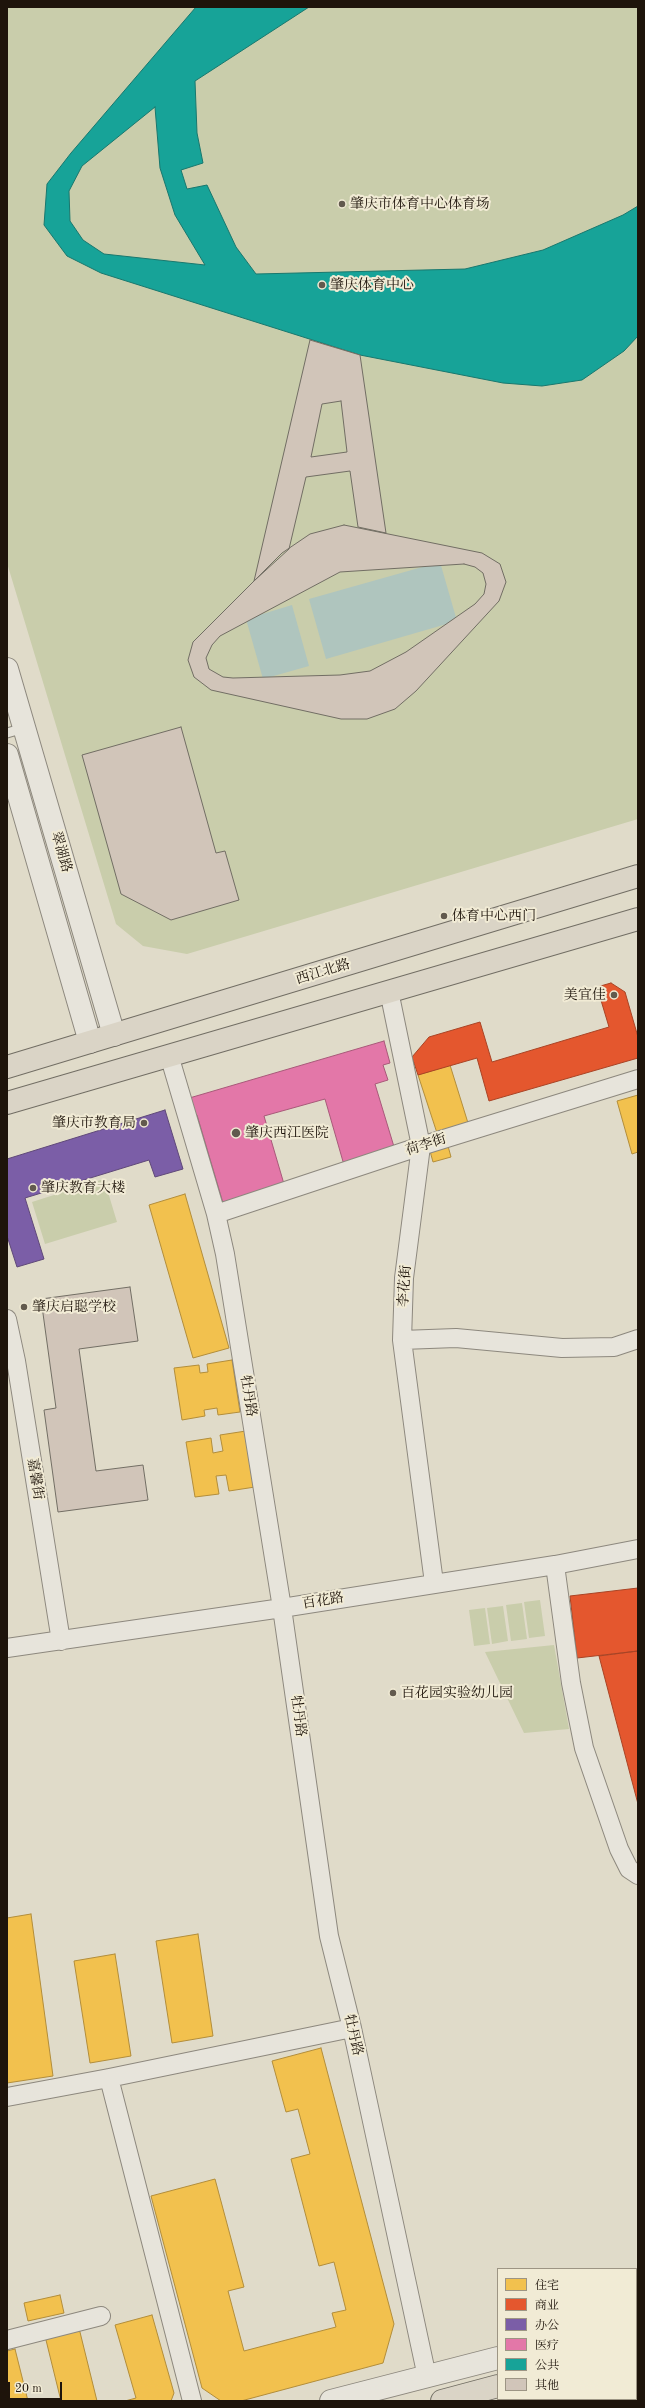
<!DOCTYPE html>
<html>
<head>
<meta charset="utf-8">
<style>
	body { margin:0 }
	#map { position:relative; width:645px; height:2408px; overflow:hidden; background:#e0dbc9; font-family:"Old Standard TT","Noto Serif SC",serif }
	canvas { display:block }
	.frame { position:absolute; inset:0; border:8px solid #1e140b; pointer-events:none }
	.legend { position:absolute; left:497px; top:2268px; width:140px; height:132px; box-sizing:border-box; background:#f1ebd5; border:1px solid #9d9584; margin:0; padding:5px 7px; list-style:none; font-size:12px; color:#1e140b }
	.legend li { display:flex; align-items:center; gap:8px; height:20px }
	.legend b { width:20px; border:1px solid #9d9584 }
	.scale { position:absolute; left:8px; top:2382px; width:54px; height:18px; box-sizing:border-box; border:2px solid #1e140b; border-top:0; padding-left:5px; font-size:12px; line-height:14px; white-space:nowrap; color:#1e140b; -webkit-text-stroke:3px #f1ebd5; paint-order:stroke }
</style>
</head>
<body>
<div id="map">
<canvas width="645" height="2408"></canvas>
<div class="frame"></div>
<ul class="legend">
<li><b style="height:11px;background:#f2c14e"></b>住宅</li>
<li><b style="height:11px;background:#e4572e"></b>商业</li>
<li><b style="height:11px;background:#7b5ea7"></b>办公</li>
<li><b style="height:11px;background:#e377a8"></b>医疗</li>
<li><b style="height:11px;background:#17a398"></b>公共</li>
<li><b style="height:11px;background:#d1c5b9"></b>其他</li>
</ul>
<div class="scale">20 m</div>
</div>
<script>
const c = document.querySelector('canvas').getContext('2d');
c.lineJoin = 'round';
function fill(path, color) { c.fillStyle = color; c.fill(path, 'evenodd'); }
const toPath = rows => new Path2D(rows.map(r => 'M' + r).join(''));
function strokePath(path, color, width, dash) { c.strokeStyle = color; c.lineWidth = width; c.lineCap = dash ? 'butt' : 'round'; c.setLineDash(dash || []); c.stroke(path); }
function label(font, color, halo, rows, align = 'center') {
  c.font = font + ' "Old Standard TT","Noto Serif SC",serif'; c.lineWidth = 4; c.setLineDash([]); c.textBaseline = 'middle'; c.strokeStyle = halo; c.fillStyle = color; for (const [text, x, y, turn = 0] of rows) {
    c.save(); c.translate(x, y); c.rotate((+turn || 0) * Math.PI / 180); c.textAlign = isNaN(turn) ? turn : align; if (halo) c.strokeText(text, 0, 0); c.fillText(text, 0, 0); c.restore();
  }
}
const green = toPath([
	[7,7,638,7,638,819,187,954,143,946,116,924,7,563],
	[104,1179,117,1222,45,1244,32,1202],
	[540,1600,545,1636,529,1638,524,1602],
	[522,1603,527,1639,511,1641,506,1605],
	[503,1606,508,1641,492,1644,487,1608],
	[485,1608,490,1644,474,1646,469,1610],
	[554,1645,569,1729,524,1733,485,1652]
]);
const water = toPath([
	[440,562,457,621,326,659,309,599],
	[292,605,309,666,263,679,246,619]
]);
const homes = toPath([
	[450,1065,468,1123,437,1133,418,1075,450,1065],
	[638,1095,638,1152,632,1154,617,1101,638,1095],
	[448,1146,451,1157,433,1162,430,1151,448,1146],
	[185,1194,229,1348,193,1358,149,1205,185,1194],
	[232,1360,240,1412,218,1415,217,1408,204,1410,205,1416,182,1420,174,1368,199,1365,200,1373,208,1372,207,1364,232,1360],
	[246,1431,255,1487,229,1491,226,1475,216,1476,219,1494,195,1497,186,1442,211,1438,213,1453,223,1451,220,1435,246,1431],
	[31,1914,53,2076,7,2083,7,1918,31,1914],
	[198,1934,213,2036,172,2043,156,1941,198,1934],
	[115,1954,131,2056,90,2063,74,1961,115,1954],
	[321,2048,394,2324,383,2363,241,2401,221,2401,202,2388,151,2196,215,2179,244,2287,228,2291,244,2351,336,2327,332,2313,346,2310,334,2262,319,2266,291,2159,310,2154,298,2109,286,2112,272,2061,321,2048],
	[60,2295,64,2313,28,2321,24,2303,60,2295],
	[152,2315,174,2393,171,2401,125,2401,136,2398,115,2325,152,2315],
	[79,2328,97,2401,61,2401,45,2336,79,2328],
	[15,2349,28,2401,7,2401,7,2351,15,2349]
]);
const shops = toPath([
	[611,983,625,992,638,1037,638,1058,489,1101,477,1058,418,1075,412,1057,429,1037,480,1022,492,1062,609,1027,597,987,611,983],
	[638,1588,638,1651,577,1658,570,1596,638,1588],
	[638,1651,638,1804,599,1656,638,1651]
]);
const offices = toPath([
	[165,1110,183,1169,155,1177,149,1160,25,1198,44,1259,17,1267,7,1236,7,1159,165,1110]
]);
const health = toPath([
	[384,1041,390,1063,383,1065,388,1080,375,1084,395,1150,344,1165,325,1099,264,1116,284,1184,223,1203,197,1115,191,1116,186,1099,384,1041]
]);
const public = toPath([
	[196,7,309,7,195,81,197,133,203,163,181,170,187,189,207,185,236,247,256,274,465,269,543,250,623,215,638,206,638,336,624,351,582,380,542,386,503,383,360,355,101,273,67,256,44,225,47,184,71,153,196,7],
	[155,107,160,168,175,215,205,265,104,254,83,240,70,221,69,191,82,166,155,107]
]);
const building = toPath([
	[310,340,360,355,386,533,358,527,350,471,306,477,289,549,254,581,310,340],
	[341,401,347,452,311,457,322,404,341,401],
	[344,525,482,553,500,564,506,582,499,601,416,691,395,709,367,719,341,719,211,690,194,677,188,660,193,642,282,553,310,534,344,525],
	[464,564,475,567,483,573,486,584,484,594,475,604,406,652,370,671,340,675,233,678,223,677,209,669,206,658,212,645,220,636,340,572,464,564],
	[181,727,216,853,225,851,239,900,171,920,121,894,82,755,181,727],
	[130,1287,138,1341,79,1349,96,1471,143,1465,148,1500,58,1512,44,1410,56,1408,41,1299,130,1287]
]);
const service = toPath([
	[7,733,24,728]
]);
const minor = toPath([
	[389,991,421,1146,404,1278,402,1340,434,1583],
	[169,1055,216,1214,225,1254,282,1608,329,1936,352,2028,427,2377],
	[216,1214,421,1146,638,1079],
	[7,1319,16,1361,61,1641],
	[402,1340,456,1338,562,1348,614,1347,638,1339],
	[555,1565,571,1683,584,1748,619,1849,629,1869,638,1875],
	[7,1648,282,1608,555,1565,638,1549],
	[109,2078,192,2401],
	[7,2097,109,2078,352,2028],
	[7,2340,101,2316]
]);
const tertiary = toPath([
	[7,669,114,1035],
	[7,755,90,1042],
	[636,2323,638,2323],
	[331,2401,498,2358]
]);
const primary = toPath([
	[7,1067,638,876],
	[7,1103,638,919],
	[636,2350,638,2350],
	[636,2388,638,2387],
	[442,2401,498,2386],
	[585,2401,593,2399]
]);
const markers = [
	[342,204,4,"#625a4e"],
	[322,285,4,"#625a4e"],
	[444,916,4,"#625a4e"],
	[614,995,4,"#625a4e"],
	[144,1123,4,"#625a4e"],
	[236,1133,5,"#625a4e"],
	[33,1188,4,"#625a4e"],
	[24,1307,4,"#625a4e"],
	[393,1693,4,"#625a4e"]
];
const poiNames = [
	["肇庆市体育中心体育场",350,204],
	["肇庆体育中心",330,285],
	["体育中心西门",452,916],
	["美宜佳",606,995,"right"],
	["肇庆市教育局",136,1123,"right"],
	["肇庆西江医院",245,1133],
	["肇庆教育大楼",41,1188],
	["肇庆启聪学校",32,1307],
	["百花园实验幼儿园",401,1693]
];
const streetNames = [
	["翠湖路",61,852,74],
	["西江北路",323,972,-17],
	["荷李街",426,1145,-18],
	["李花街",405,1286,-86],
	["牡丹路",248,1396,81],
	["嘉馨街",35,1479,81],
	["百花路",323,1601,-9],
	["牡丹路",298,1716,82],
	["牡丹路",353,2035,77]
];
fill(green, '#c9cdab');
fill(water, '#afc5be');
fill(homes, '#f2c14e');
strokePath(homes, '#b28d3a', 1);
fill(shops, '#e4572e');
strokePath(shops, '#a94324', 1);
fill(offices, '#7b5ea7');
strokePath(offices, '#5f4878', 1);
fill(health, '#e377a8');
strokePath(health, '#a85979', 1);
fill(public, '#17a398');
strokePath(public, '#19786e', 1);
fill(building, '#d1c5b9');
strokePath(building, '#726e64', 1);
strokePath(service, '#8d887e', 11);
strokePath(minor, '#8d887e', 20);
strokePath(tertiary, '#8d887e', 24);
strokePath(primary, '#726e64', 24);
strokePath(service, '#e7e4db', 9);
strokePath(minor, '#e7e4db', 18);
strokePath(tertiary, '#e7e4db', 22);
strokePath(primary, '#dad4c6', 22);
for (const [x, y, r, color] of markers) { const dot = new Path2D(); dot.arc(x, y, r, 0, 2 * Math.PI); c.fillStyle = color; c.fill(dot); strokePath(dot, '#f1ebd5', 1.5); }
label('14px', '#1e140b', '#f1ebd5', poiNames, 'left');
label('14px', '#1e140b', '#f1ebd5', streetNames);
</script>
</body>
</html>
